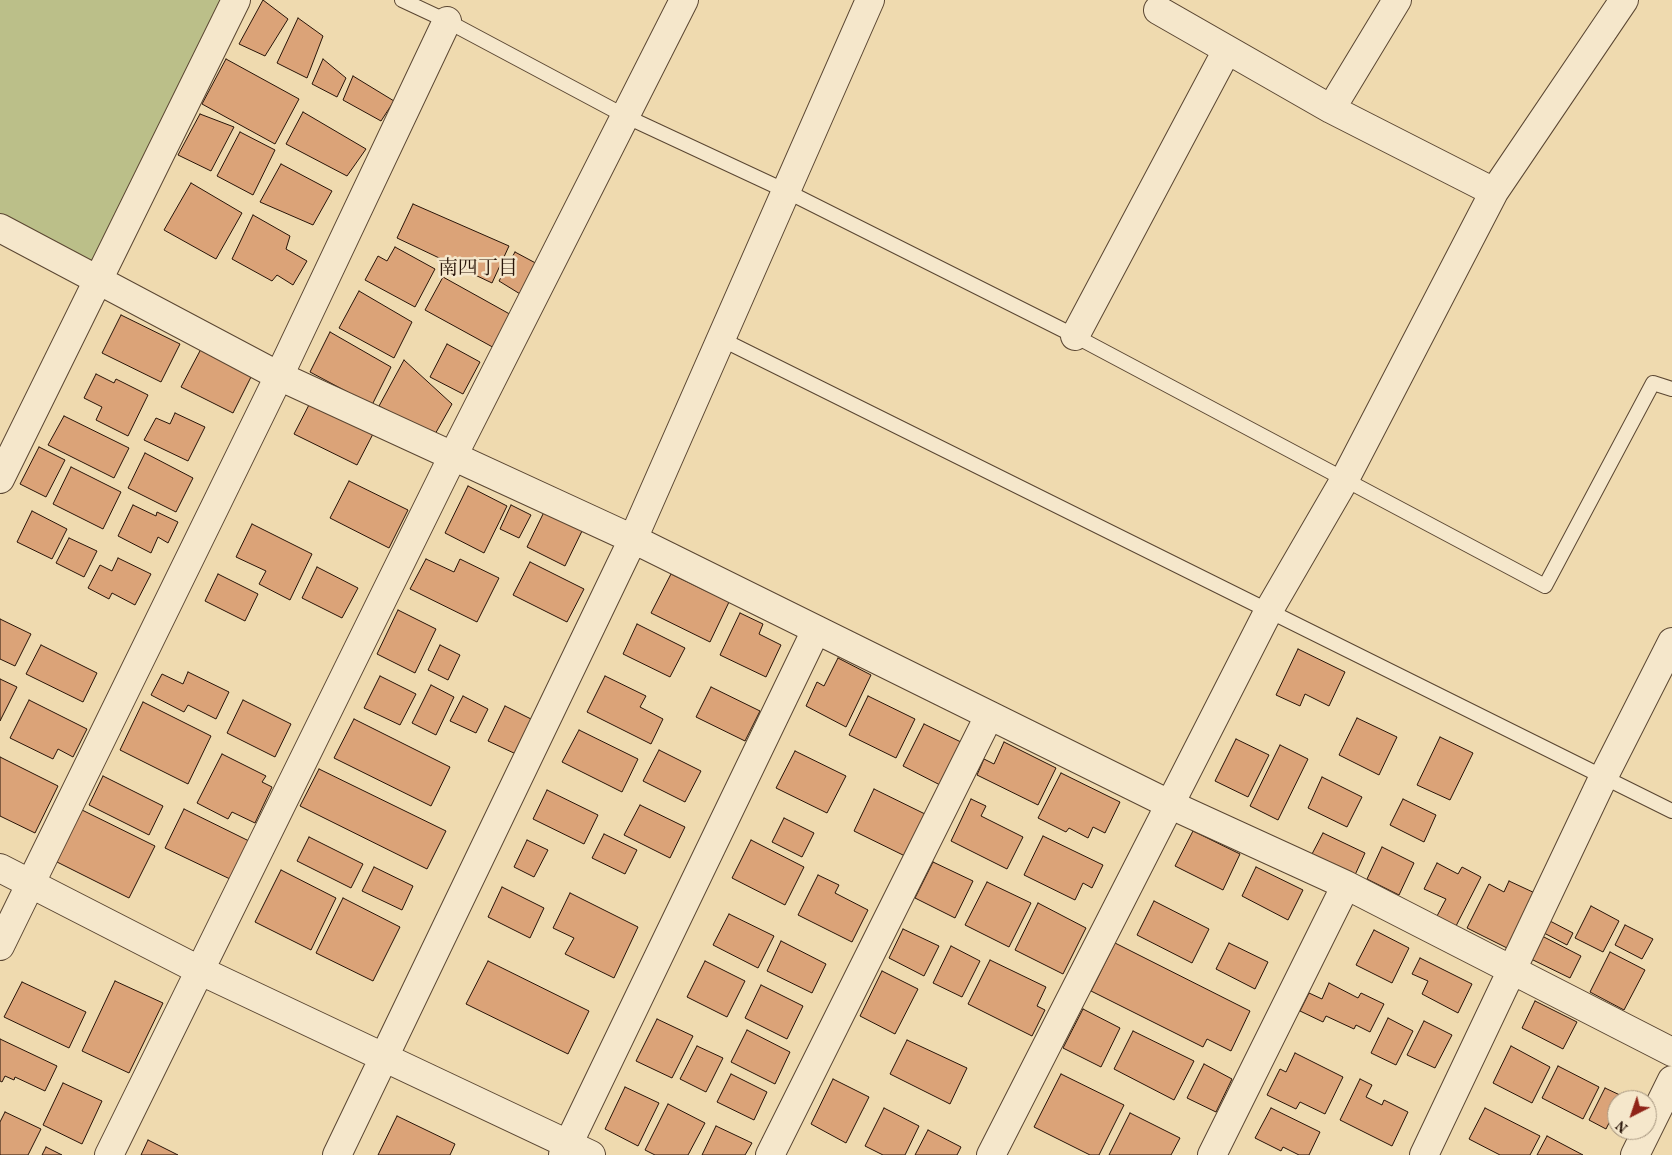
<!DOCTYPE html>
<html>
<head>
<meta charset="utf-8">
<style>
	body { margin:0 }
	#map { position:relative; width:1672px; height:1155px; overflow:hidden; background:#efdaaf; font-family:Vollkorn,serif }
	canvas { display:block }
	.north { position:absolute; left:1607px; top:1090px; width:50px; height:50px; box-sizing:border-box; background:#f5e7cb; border:1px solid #a3937d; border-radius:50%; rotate:221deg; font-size:14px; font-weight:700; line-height:20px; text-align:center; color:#281408 }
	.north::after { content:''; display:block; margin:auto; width:18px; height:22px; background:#8f2418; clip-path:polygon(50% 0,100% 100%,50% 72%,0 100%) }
</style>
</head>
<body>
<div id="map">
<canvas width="1672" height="1155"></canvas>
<div class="north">N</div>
</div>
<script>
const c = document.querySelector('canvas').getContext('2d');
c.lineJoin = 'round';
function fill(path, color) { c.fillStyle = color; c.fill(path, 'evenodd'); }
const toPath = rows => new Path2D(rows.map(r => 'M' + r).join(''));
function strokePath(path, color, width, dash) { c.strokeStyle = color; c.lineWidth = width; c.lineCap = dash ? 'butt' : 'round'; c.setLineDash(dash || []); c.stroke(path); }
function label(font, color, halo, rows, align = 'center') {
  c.font = font + ' Vollkorn,"Noto Serif JP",serif'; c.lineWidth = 5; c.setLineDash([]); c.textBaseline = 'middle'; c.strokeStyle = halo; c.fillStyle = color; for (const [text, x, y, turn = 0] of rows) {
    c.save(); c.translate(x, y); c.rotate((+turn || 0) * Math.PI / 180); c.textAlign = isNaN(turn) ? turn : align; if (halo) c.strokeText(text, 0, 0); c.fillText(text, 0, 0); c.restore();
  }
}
const green = toPath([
	[0,0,236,0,97,279,0,230]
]);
const building = toPath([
	[263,0,288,19,265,56,239,44,263,0],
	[298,18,323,36,307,78,277,63,298,18],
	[226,59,299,99,275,144,202,104,226,59],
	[323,59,346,78,337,97,312,84,323,59],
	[353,76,394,101,381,121,343,100,353,76],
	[303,112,366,149,347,176,286,144,303,112],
	[200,114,234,127,211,171,178,155,200,114],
	[240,132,275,150,253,195,217,176,240,132],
	[281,164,332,191,313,225,260,202,281,164],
	[191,183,242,213,216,259,164,230,191,183],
	[413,204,509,246,492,283,397,238,413,204],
	[253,215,290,236,286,249,307,261,293,285,277,275,272,281,232,259,253,215],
	[395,247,435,269,415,307,365,280,378,256,387,261,395,247],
	[515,252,543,267,525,297,499,281,515,252],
	[443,277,515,317,498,350,425,310,443,277],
	[359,291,412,322,394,358,339,328,359,291],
	[121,315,180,344,161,382,102,353,121,315],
	[330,332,391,367,372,405,310,372,330,332],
	[447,344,480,362,463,394,430,377,447,344],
	[201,349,252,375,233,413,181,387,201,349],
	[404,360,452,404,434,436,379,406,404,360],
	[96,374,114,383,116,379,148,395,128,436,96,420,102,407,84,398,96,374],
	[311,401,374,432,357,465,294,434,311,401],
	[175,413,205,427,188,461,144,440,156,418,170,424,175,413],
	[64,416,129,448,114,478,48,445,64,416],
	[39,447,65,460,46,497,20,484,39,447],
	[145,453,193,478,176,512,128,488,145,453],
	[71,467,121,492,103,529,53,504,71,467],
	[349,481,408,510,389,548,330,518,349,481],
	[468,486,507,506,484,553,445,533,468,486],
	[133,505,156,516,157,512,178,522,168,543,158,537,151,553,118,536,133,505],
	[511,505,531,515,519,538,500,529,511,505],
	[545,510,583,529,565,566,527,547,545,510],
	[32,511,67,529,52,559,17,542,32,511],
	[252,524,312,554,290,600,259,584,266,571,236,557,252,524],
	[69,538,97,551,84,577,56,563,69,538],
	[118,558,151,574,135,605,112,593,109,599,88,588,100,565,112,571,118,558],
	[426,559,454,572,460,559,499,578,477,622,410,589,426,559],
	[530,562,584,589,567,622,513,595,530,562],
	[317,567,358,588,342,618,302,598,317,567],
	[218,574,258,594,245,621,205,601,218,574],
	[671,574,729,602,710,642,651,613,671,574],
	[398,610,436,629,415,673,377,654,398,610],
	[740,613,763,624,759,634,781,645,766,677,720,655,740,613],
	[0,619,31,634,15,666,0,659,0,619],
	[637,624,685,648,670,677,623,654,637,624],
	[41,645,97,673,83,702,26,674,41,645],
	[440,645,460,655,448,680,428,670,440,645],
	[1298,649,1345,672,1329,706,1305,694,1300,706,1276,695,1298,649],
	[838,658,871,675,846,727,806,706,817,682,824,686,838,658],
	[188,672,229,692,216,719,188,705,184,712,151,695,162,674,183,684,188,672],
	[380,676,416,694,400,725,364,708,380,676],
	[605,676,646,696,640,707,663,719,651,744,587,712,605,676],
	[0,679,17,687,0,721,0,679],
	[431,685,454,697,436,735,412,723,431,685],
	[711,687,760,711,745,741,696,717,711,687],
	[463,696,488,709,476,733,450,721,463,696],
	[868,696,915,719,896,758,849,735,868,696],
	[29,700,87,729,73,757,58,749,53,759,10,738,29,700],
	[243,700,291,724,275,757,227,733,243,700],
	[143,702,211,736,188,784,120,750,143,702],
	[505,706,533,720,516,754,488,741,505,706],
	[1357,718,1397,737,1379,775,1339,755,1357,718],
	[354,719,450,767,431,806,334,758,354,719],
	[924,724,965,744,944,787,903,766,924,724],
	[579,730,638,759,622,792,562,762,579,730],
	[1440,737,1473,753,1450,800,1417,785,1440,737],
	[1236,739,1269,755,1248,797,1215,781,1236,739],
	[1004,742,1056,768,1038,805,977,775,984,759,994,764,1004,742],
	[1280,745,1308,759,1278,820,1250,806,1280,745],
	[659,750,701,771,685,802,643,781,659,750],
	[795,751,846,776,827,813,776,788,795,751],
	[222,754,266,776,262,782,272,787,255,823,232,812,228,819,197,803,222,754],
	[0,757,58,786,35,833,0,816,0,757],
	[319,769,446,831,427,869,300,806,319,769],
	[1061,773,1120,802,1105,833,1093,827,1088,838,1069,828,1066,832,1038,818,1061,773],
	[103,776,163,806,149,835,89,805,103,776],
	[1322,777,1362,797,1347,827,1308,808,1322,777],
	[874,789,927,815,907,857,854,831,874,789],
	[547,790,598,815,584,844,533,819,547,790],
	[971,799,986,806,981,816,1023,837,1007,869,951,841,971,799],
	[1403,799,1436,815,1424,842,1390,825,1403,799],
	[640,805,685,827,670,858,624,835,640,805],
	[80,809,155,846,129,898,55,861,80,809],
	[184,809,249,841,230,879,165,848,184,809],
	[784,818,814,833,802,857,772,842,784,818],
	[1193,831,1240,854,1223,890,1175,866,1193,831],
	[1323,833,1365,853,1355,875,1312,854,1323,833],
	[604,834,637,850,625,874,592,858,604,834],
	[1043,836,1103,865,1092,888,1083,883,1075,900,1024,875,1043,836],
	[309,837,363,864,351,888,297,861,309,837],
	[527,840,548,850,534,877,514,867,527,840],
	[751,840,804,867,785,905,732,878,751,840],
	[1382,847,1414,863,1399,895,1367,879,1382,847],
	[933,862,973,881,955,918,915,898,933,862],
	[1437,863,1458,874,1462,867,1481,877,1456,926,1437,916,1446,899,1424,889,1437,863],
	[374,867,413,886,402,910,362,891,374,867],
	[1256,867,1303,890,1288,920,1242,896,1256,867],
	[281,870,336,898,311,950,255,922,281,870],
	[818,875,839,885,835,893,868,910,852,942,798,915,818,875],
	[1509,881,1537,894,1509,949,1467,928,1489,884,1504,892,1509,881],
	[987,882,1031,903,1009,947,965,925,987,882],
	[502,887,544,908,530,938,488,917,502,887],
	[570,893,638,927,614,978,565,954,574,938,553,928,570,893],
	[343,898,400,927,373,981,316,953,343,898],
	[1154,901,1209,929,1192,963,1137,935,1154,901],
	[1038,903,1086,928,1063,974,1015,950,1038,903],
	[1591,906,1619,921,1603,952,1575,938,1591,906],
	[729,914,774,936,758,968,713,945,729,914],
	[1550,921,1573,933,1567,945,1544,933,1550,921],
	[1625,925,1653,939,1642,959,1615,945,1625,925],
	[903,929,939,946,924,976,889,958,903,929],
	[1374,930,1409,948,1392,983,1356,965,1374,930],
	[1542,936,1581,956,1570,978,1531,959,1542,936],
	[781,941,826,964,812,993,767,971,781,941],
	[1115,943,1250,1011,1231,1051,1207,1039,1203,1047,1091,991,1115,943],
	[1229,943,1268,962,1255,989,1216,969,1229,943],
	[951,946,980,961,962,997,933,983,951,946],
	[1610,952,1645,970,1624,1010,1590,992,1610,952],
	[1420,958,1472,984,1458,1013,1422,994,1428,981,1412,974,1420,958],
	[990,960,1046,987,1037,1006,1045,1010,1032,1036,968,1004,990,960],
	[488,961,589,1011,568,1054,466,1004,488,961],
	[705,961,745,981,727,1017,687,997,705,961],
	[882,971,918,989,895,1034,860,1016,882,971],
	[115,981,163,1003,129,1073,82,1051,115,981],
	[22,982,86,1012,69,1048,4,1017,22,982],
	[1329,983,1358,998,1361,993,1384,1004,1370,1032,1356,1025,1354,1029,1326,1016,1323,1022,1300,1011,1309,993,1322,999,1329,983],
	[761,985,803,1006,787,1039,745,1018,761,985],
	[1535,1001,1577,1022,1563,1049,1522,1028,1535,1001],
	[1083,1009,1120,1028,1101,1067,1063,1048,1083,1009],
	[1388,1018,1413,1031,1396,1065,1371,1053,1388,1018],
	[657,1019,693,1036,672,1078,636,1061,657,1019],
	[1424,1021,1452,1035,1435,1068,1407,1055,1424,1021],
	[747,1030,790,1052,775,1084,731,1062,747,1030],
	[1133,1031,1194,1061,1174,1100,1114,1069,1133,1031],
	[0,1039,57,1066,45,1091,15,1077,14,1080,5,1076,2,1082,0,1081,0,1039],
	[907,1040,967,1068,950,1104,890,1074,907,1040],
	[697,1046,723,1058,706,1092,680,1079,697,1046],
	[1511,1046,1550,1067,1532,1103,1493,1083,1511,1046],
	[1295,1053,1343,1077,1325,1114,1300,1102,1296,1109,1267,1095,1280,1069,1286,1072,1295,1053],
	[1204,1064,1232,1079,1216,1112,1187,1098,1204,1064],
	[1558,1066,1599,1087,1583,1119,1542,1098,1558,1066],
	[731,1074,767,1092,754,1120,717,1102,731,1074],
	[1061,1074,1124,1105,1099,1155,1090,1155,1034,1127,1061,1074],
	[833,1079,869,1097,846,1143,811,1124,833,1079],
	[1360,1079,1372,1085,1366,1097,1382,1105,1384,1100,1408,1112,1392,1146,1340,1120,1360,1079],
	[63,1083,102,1101,82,1144,43,1125,63,1083],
	[625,1087,659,1103,638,1146,605,1129,625,1087],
	[1605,1088,1622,1096,1621,1100,1617,1100,1617,1107,1606,1129,1589,1120,1605,1088],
	[668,1104,705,1123,688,1155,655,1155,645,1150,668,1104],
	[884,1108,919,1126,905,1155,883,1155,865,1146,884,1108],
	[1271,1108,1320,1132,1309,1155,1299,1155,1283,1147,1281,1151,1255,1138,1271,1108],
	[1485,1108,1540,1136,1530,1155,1500,1155,1469,1139,1485,1108],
	[5,1112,41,1129,28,1155,0,1155,0,1122,5,1112],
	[1130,1113,1180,1138,1171,1155,1109,1155,1130,1113],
	[397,1116,455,1144,450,1155,378,1155,397,1116],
	[716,1126,752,1143,745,1155,702,1155,716,1126],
	[928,1130,961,1147,957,1155,915,1155,928,1130],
	[1547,1136,1583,1155,1537,1155,1547,1136],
	[148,1140,178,1155,141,1155,148,1140],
	[46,1147,62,1155,42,1155,46,1147]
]);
const service = toPath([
	[402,0,447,21,625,116,786,191,1075,336,1545,586,1653,383,1672,389],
	[721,339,1672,811]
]);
const minor = toPath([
	[1158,10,1331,109,1494,192],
	[1331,109,1397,0],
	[0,228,279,376,633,539,1169,804,1346,885,1672,1052],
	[1075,336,1227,50],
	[0,479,236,0],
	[0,868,201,971,591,1155],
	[0,946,279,376,447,21],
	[109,1155,453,456,684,0],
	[337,1155,633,539,870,0],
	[563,1155,816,630],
	[770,1155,989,716],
	[991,1155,1269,610,1345,479,1494,192,1624,0],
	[1212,1155,1346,885],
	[1424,1155,1603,778,1672,642],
	[1635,1155,1672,1080]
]);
const neighbourhoodNames = [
	["南四丁目",478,270]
];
fill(green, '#bbbf89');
fill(building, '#dba378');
strokePath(building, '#281408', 1);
strokePath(service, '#5a4632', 16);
strokePath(minor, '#5a4632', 30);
strokePath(service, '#f5e7cb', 14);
strokePath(minor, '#f5e7cb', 28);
label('20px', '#281408', '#f5e7cb', neighbourhoodNames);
</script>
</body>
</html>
